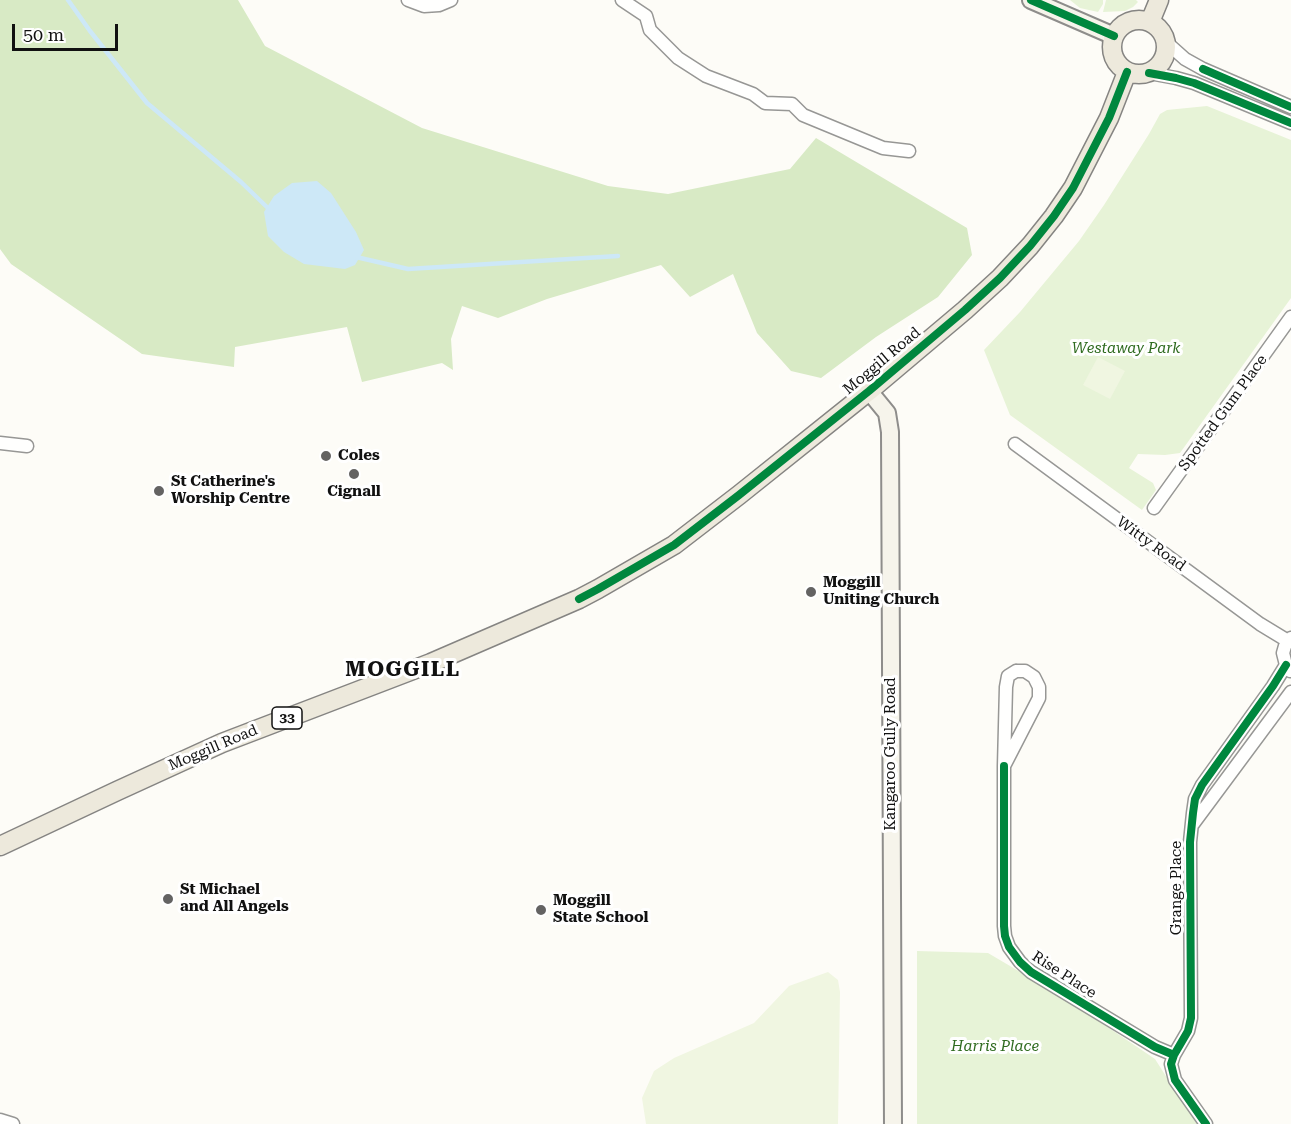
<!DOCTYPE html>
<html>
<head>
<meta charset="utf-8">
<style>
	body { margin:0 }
	#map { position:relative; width:1291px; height:1124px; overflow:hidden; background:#fdfcf7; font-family:"Roboto Serif",serif }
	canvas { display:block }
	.scale { position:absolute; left:12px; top:24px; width:106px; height:27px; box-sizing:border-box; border:3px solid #111; border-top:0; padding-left:8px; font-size:18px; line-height:21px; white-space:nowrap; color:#111; -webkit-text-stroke:4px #fff; paint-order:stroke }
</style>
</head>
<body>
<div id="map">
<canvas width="1291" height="1124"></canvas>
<div class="scale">50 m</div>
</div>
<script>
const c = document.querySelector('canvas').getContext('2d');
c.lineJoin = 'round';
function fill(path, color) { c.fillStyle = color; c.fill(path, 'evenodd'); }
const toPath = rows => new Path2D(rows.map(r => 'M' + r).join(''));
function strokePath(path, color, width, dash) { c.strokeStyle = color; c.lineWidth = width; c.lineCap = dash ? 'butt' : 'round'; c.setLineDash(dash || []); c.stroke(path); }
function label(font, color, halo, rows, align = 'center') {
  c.font = font + ' "Roboto Serif",serif'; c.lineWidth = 6; c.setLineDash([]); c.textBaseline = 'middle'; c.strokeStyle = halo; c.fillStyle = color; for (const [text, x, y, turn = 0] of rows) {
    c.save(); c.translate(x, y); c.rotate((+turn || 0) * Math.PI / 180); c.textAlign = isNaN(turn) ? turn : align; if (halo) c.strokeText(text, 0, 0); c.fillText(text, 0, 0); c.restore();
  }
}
const green = toPath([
	[1070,0,1103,0,1103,4,1098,12,1080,8],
	[1106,0,1136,0,1138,2,1133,7,1125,11,1103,12],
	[1207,106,1291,140,1291,298,1180,453,1165,455,1138,454,1129,468,1153,483,1156,490,1142,510,1010,415,984,350,1020,312,1079,241,1104,205,1149,134,1160,114,1167,110],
	[917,951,988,953,1066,999,1155,1059,1176,1092,1199,1124,917,1124]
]);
const forest = toPath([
	[0,0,238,0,265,46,422,128,608,186,668,194,790,169,816,138,967,228,972,255,938,297,876,337,821,378,791,371,757,333,733,274,690,297,661,265,547,299,498,318,462,306,451,339,453,370,442,363,362,382,347,327,235,347,234,367,142,354,11,264,0,249]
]);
const pitch = toPath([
	[1098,357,1125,371,1110,399,1083,385],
	[828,972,838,980,840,992,838,1124,646,1124,642,1098,654,1071,674,1058,754,1023,789,986]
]);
const water = toPath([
	[317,181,331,193,356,232,364,250,355,265,345,269,304,264,284,252,268,236,264,212,274,196,292,183]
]);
const stream = toPath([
	[68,0,90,31,147,103,241,182,271,211],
	[356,257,408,269,618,256]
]);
const street = toPath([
	[408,0,424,6,439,5,451,0],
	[622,0,646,16,650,30,678,58,706,76,753,94,765,103,792,104,803,115,883,148,909,151],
	[1166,42,1185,59,1203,69,1291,107],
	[1149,73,1176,78,1194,83,1291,123],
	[0,443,27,446],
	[1015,444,1260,624,1288,641],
	[1154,508,1291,317],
	[1016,671,1025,671,1034,677,1039,687,1039,698,1004,766,1006,687,1008,676,1016,671],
	[1290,671,1286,665,1283,653,1285,646,1291,638],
	[1004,766,1004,926,1005,936,1009,947,1020,962,1031,972,1155,1047,1174,1055],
	[1193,824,1291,692],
	[0,1120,13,1124],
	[1206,1124,1175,1080,1171,1064,1174,1055,1188,1031,1191,1018,1190,842,1193,813,1195,799,1202,785,1273,686,1286,665]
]);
const secondary = toPath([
	[1031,0,1114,36],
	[869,391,887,413,890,432,893,1124]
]);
const primary = toPath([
	'1112 47a27 27 0 1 1 54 0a27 27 0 1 1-54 0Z',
	[1150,22,1159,0],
	[0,846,117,791,222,743,431,663,579,599,598,589,674,545,739,495,869,391,965,310,1000,278,1030,246,1054,216,1073,188,1109,118,1127,72]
]);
const cycleway = toPath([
	[1031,0,1114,36],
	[1203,69,1291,107],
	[1149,73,1176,78,1194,83,1291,123],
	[579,599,598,589,674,545,739,495,869,391,965,310,1000,278,1030,246,1054,216,1073,188,1109,118,1127,72],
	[1004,766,1004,926,1005,936,1009,947,1020,962,1031,972,1155,1047,1174,1055],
	[1206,1124,1175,1080,1171,1064,1174,1055,1188,1031,1191,1018,1190,842,1193,813,1195,799,1202,785,1273,686,1286,665]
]);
const markers = [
	[326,456,6,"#646362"],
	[354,474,6,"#646362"],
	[159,491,6,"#646362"],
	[811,592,6,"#646362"],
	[168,899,6,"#646362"],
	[541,910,6,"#646362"]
];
const shields = [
	[287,718,30]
];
const shieldNames = [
	["33",287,718]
];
const parkNames = [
	["Westaway Park",1126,349],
	["Harris Place",995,1047]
];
const streetNames = [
	["Moggill Road",882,361,-40],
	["Spotted Gum Place",1223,413,-54],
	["Witty Road",1151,544,36],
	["Moggill Road",213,748,-23],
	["Kangaroo Gully Road",891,754,-90],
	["Grange Place",1177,888,-90],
	["Rise Place",1064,975,33]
];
const poiNames = [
	["Coles",338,456],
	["St Catherine's",171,482],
	["Worship Centre",171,499],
	["Cignall",354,492,"center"],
	["Moggill",823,583],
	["Uniting Church",823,600],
	["St Michael",180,890],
	["and All Angels",180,907],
	["Moggill",553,901],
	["State School",553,918]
];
const districtNames = [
	["MOGGILL",403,670]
];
fill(green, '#e7f3d7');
fill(forest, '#d8eac5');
fill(pitch, '#f0f6e1');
fill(water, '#cde8f7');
strokePath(stream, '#cde8f7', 4.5);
strokePath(street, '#979795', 15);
strokePath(secondary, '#8e8d8b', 20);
strokePath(primary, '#858482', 21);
strokePath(street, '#fffffe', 12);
strokePath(secondary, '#f6f4eb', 16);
strokePath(primary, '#ede9dc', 18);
strokePath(cycleway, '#00873e', 8);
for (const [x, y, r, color] of markers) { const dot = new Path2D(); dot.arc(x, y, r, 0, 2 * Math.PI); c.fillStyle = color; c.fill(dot); strokePath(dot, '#fff', 2); }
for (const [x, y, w] of shields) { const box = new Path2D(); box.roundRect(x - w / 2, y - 11, w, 22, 4.5); c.fillStyle = '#fff'; c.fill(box); strokePath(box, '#111', 1.5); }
label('bold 14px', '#111', null, shieldNames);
label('italic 15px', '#2f6b1f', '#fff', parkNames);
label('15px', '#111', '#fff', streetNames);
label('bold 15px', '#111', '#fff', poiNames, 'left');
c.letterSpacing = '1.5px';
label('bold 21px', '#111', '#fff', districtNames);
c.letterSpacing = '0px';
</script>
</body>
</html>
